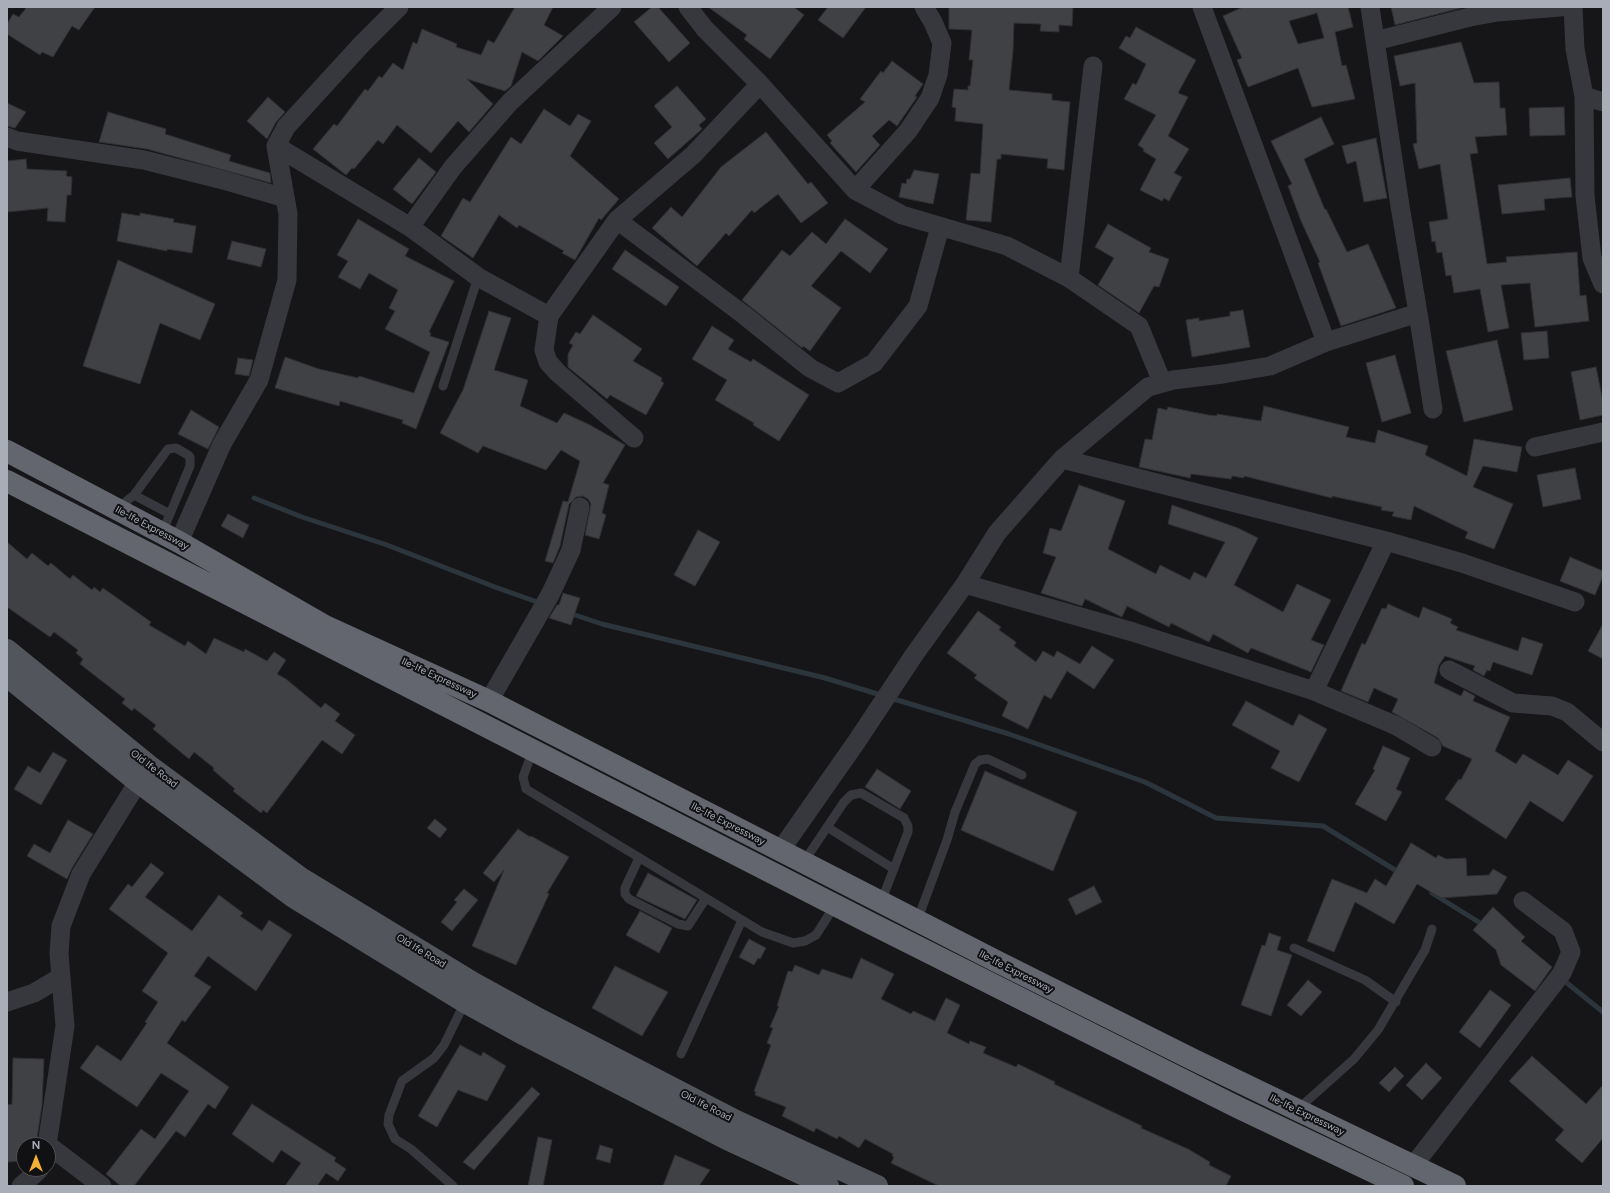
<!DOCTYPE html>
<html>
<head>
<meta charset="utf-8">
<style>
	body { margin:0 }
	#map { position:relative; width:1610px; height:1193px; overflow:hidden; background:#161618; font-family:Figtree,sans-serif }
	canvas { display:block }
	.frame { position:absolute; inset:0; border:8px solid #a8adb8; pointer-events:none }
	.north { position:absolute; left:16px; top:1137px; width:40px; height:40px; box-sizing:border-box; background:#111113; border:1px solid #4d4f55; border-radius:50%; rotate:0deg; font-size:11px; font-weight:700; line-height:16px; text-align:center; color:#a8adb8 }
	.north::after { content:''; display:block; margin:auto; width:14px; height:18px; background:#f2b134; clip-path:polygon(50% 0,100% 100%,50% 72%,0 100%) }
</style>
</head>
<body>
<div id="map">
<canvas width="1610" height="1193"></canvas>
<div class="frame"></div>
<div class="north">N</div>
</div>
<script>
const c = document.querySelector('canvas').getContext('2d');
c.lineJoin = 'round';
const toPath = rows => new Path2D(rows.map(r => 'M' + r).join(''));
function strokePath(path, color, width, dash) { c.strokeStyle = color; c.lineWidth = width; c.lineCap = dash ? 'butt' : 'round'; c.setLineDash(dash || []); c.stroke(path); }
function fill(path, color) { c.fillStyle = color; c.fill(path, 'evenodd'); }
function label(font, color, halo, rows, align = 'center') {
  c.font = font + ' Figtree,sans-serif'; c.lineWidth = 4; c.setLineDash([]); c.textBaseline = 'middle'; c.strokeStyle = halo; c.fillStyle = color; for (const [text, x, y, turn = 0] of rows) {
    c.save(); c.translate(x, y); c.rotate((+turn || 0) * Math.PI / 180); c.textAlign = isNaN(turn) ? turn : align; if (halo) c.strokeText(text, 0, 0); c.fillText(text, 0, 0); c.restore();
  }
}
const stream = toPath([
	[254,498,302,517,387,545,495,587,540,603],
	[569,613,602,624,825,678,1009,734,1145,782,1216,818,1323,826,1400,873],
	[1432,893,1485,926],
	[1562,979,1603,1012]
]);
const building = toPath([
	[27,7,95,7,79,30,72,26,53,57,42,52,40,55,7,34,7,24,13,14,19,17,27,7],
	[515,7,553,7,544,25,563,36,538,61,522,52,511,86,505,91,467,79,493,104,469,132,458,121,431,153,397,125,383,144,378,140,354,169,352,168,346,175,313,149,334,124,337,126,365,89,368,91,379,76,382,78,393,63,403,70,413,42,417,44,422,29,457,44,456,47,481,55,488,40,494,43,515,7],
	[652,7,658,7,690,43,669,62,634,22,652,7],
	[708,7,794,7,804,15,770,59,744,39,747,35,708,7],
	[828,7,866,7,843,38,818,20,828,7],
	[949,7,1073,7,1072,26,1059,25,1059,32,1040,31,1041,24,1014,23,1013,51,1009,90,1052,94,1052,100,1070,102,1064,170,1047,168,1048,159,1001,154,1001,159,997,159,991,222,966,220,971,173,980,174,983,124,955,121,956,108,952,107,954,89,968,90,968,86,970,86,973,60,969,60,972,30,949,29,949,7],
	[1243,7,1348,7,1353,27,1335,32,1342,66,1346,65,1355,99,1312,107,1298,68,1248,87,1237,60,1242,58,1223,16,1243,7],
	[1317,13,1324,38,1298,44,1289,21,1317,13],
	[1391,7,1465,7,1395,25,1391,7],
	[1136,27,1196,60,1178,93,1188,97,1168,136,1189,149,1174,173,1182,177,1169,201,1164,198,1162,201,1140,190,1156,159,1143,151,1144,149,1138,145,1156,115,1124,99,1133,83,1136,85,1146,64,1119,48,1126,36,1130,38,1136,27],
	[1461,42,1474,83,1499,82,1500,108,1505,108,1507,135,1475,137,1478,153,1470,154,1487,264,1507,262,1506,257,1577,252,1580,296,1586,295,1589,321,1535,327,1530,283,1501,285,1509,328,1488,332,1480,289,1454,293,1451,275,1446,276,1442,252,1437,253,1435,241,1432,242,1429,222,1448,219,1440,164,1419,169,1413,144,1417,143,1415,83,1400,86,1394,56,1461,42],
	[892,61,923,84,915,96,917,97,897,126,889,120,872,136,880,145,856,172,830,143,832,141,827,135,865,102,860,99,881,71,883,73,892,61],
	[677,86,706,119,699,125,702,129,668,159,654,143,672,127,654,106,677,86],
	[268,97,285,112,276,122,267,139,247,121,268,97],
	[7,103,26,112,15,128,7,126,7,103],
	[1564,107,1565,135,1530,136,1529,108,1564,107],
	[544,109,570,126,578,114,591,121,570,156,619,199,601,220,599,218,575,260,562,253,564,251,519,225,517,228,499,215,473,258,441,236,463,198,470,202,511,137,521,144,544,109],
	[108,112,166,129,165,134,231,155,229,161,270,173,271,183,147,149,99,142,108,112],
	[1321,117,1334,144,1304,159,1325,210,1326,209,1347,252,1368,244,1396,308,1341,326,1318,263,1320,262,1301,221,1288,186,1292,184,1271,141,1321,117],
	[766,132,808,184,811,182,828,203,801,223,778,194,754,213,752,210,729,236,726,233,697,266,652,228,671,207,682,217,721,167,766,132],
	[1376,138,1387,198,1364,202,1356,161,1347,164,1342,146,1376,138],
	[419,158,436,172,412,204,393,189,419,158],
	[26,159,27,169,67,171,66,176,72,177,71,195,67,195,65,222,47,221,48,208,7,212,7,161,26,159],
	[914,170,939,174,933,204,899,197,902,183,906,184,907,179,910,179,914,170],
	[1570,178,1572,197,1544,199,1545,210,1502,214,1498,185,1570,178],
	[122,213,140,216,140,213,174,219,173,222,196,226,192,253,167,249,167,251,117,241,122,213],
	[358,219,409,249,405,256,454,281,429,332,431,333,430,336,449,342,416,429,402,423,403,420,340,401,339,406,275,388,285,357,319,369,358,378,359,376,414,393,430,352,385,329,395,311,389,308,398,290,369,273,360,289,338,277,348,261,337,255,358,219],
	[845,219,888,249,870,273,841,251,811,286,841,308,810,351,803,346,802,348,742,300,782,250,790,256,812,232,826,244,845,219],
	[1108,224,1151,248,1149,252,1169,259,1159,287,1154,286,1139,313,1098,285,1114,258,1095,247,1108,224],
	[232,241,266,249,261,267,227,259,232,241],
	[625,250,679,287,666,306,612,269,625,250],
	[118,260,215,304,200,340,160,323,140,384,83,366,118,260],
	[1243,310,1250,347,1192,357,1186,320,1199,318,1199,321,1230,316,1230,312,1243,310],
	[489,311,511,318,494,370,528,380,520,406,557,423,564,413,590,425,625,445,603,483,609,485,602,513,606,515,599,539,585,535,591,504,588,499,583,496,576,497,569,504,560,546,553,563,545,561,563,501,568,502,580,461,561,450,546,470,483,446,478,453,440,433,463,390,489,311],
	[593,315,642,349,633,361,662,378,661,381,664,383,646,415,610,395,607,399,568,367,568,354,573,345,569,343,576,332,580,334,593,315],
	[712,326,734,340,728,349,751,362,753,359,809,395,779,441,753,425,754,423,715,400,727,380,692,359,712,326],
	[1547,331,1549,358,1524,360,1521,333,1547,331],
	[1497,340,1513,410,1464,422,1446,351,1497,340],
	[1395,355,1411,413,1382,422,1366,363,1395,355],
	[238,358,253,360,249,376,235,374,238,358],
	[1596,367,1603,402,1603,415,1580,420,1571,372,1596,367],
	[1264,406,1349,427,1346,437,1375,443,1378,430,1428,446,1425,455,1467,476,1474,439,1522,447,1517,472,1483,466,1473,487,1513,504,1494,549,1465,538,1468,532,1414,506,1411,520,1392,516,1394,512,1381,510,1382,507,1332,496,1332,498,1244,476,1244,478,1232,476,1231,479,1191,474,1190,478,1139,467,1145,439,1152,440,1158,408,1167,410,1168,407,1208,415,1217,416,1217,414,1261,421,1264,406],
	[191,410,219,427,208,449,178,434,191,410],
	[1575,468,1581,499,1543,507,1537,475,1575,468],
	[1079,485,1125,501,1108,549,1156,574,1160,565,1190,580,1194,572,1206,578,1225,542,1168,524,1172,505,1238,528,1258,538,1234,585,1283,612,1297,584,1331,600,1311,640,1324,645,1311,672,1251,648,1248,653,1213,634,1209,642,1171,623,1169,627,1127,606,1122,617,1085,599,1082,606,1041,593,1056,557,1043,553,1050,528,1061,531,1079,485],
	[228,514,249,525,243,538,221,526,228,514],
	[698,530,720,542,695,586,674,575,698,530],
	[7,542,27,559,32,553,48,566,51,563,70,579,73,575,92,590,94,587,100,592,103,588,151,622,149,625,185,646,188,641,206,654,214,638,244,652,245,649,267,661,274,652,286,660,277,674,286,679,321,708,325,703,340,714,335,721,355,735,342,754,322,740,267,813,263,810,261,813,233,791,235,789,213,770,214,768,194,752,189,759,153,729,156,725,134,708,132,711,122,703,125,699,80,664,83,659,76,653,78,650,54,632,50,637,7,607,7,542],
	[1570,557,1603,571,1603,576,1595,595,1560,581,1570,557],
	[563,593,580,598,571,625,549,618,557,605,559,605,563,593],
	[1388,604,1419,618,1423,607,1452,619,1450,623,1458,627,1456,630,1518,651,1522,637,1543,644,1532,675,1493,662,1490,671,1487,670,1484,676,1473,670,1475,666,1445,656,1439,665,1434,683,1461,696,1464,690,1475,696,1473,701,1510,717,1495,751,1516,764,1523,754,1558,775,1568,760,1593,776,1563,822,1530,801,1506,839,1445,799,1459,779,1461,780,1472,759,1443,746,1438,738,1392,712,1398,699,1374,688,1368,702,1341,691,1362,643,1365,645,1382,608,1386,609,1388,604],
	[978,611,1001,627,999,630,1016,642,1014,646,1036,662,1043,651,1054,657,1057,651,1080,664,1092,646,1114,660,1094,689,1067,671,1051,699,1044,695,1028,729,1002,716,1008,702,974,678,977,675,947,653,978,611],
	[1603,624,1603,659,1588,651,1603,624],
	[1246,701,1293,726,1299,714,1327,729,1299,782,1271,768,1280,751,1232,725,1246,701],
	[1383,746,1410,758,1396,789,1402,792,1386,821,1355,804,1375,770,1373,769,1383,746],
	[53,752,67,760,41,805,14,789,28,766,40,773,53,752],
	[877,769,911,791,900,809,865,787,877,769],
	[985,771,1077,812,1053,871,961,830,985,771],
	[435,819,447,829,440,838,427,828,435,819],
	[68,820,93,834,72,868,67,879,27,856,34,844,50,853,68,820],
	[518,829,530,837,531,836,569,857,547,893,549,894,516,965,472,946,504,870,494,882,483,873,518,829],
	[1411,843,1436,858,1438,855,1446,859,1466,858,1467,876,1489,875,1493,869,1507,877,1497,894,1441,898,1417,884,1394,924,1355,902,1334,952,1307,941,1332,879,1367,893,1375,879,1386,886,1411,843],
	[151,863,164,873,145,897,192,931,219,895,243,913,240,916,262,931,269,920,292,935,256,991,208,956,194,976,211,987,185,1022,182,1020,167,1043,229,1087,215,1109,208,1104,185,1137,176,1131,134,1186,121,1186,106,1174,141,1129,155,1139,189,1091,161,1073,137,1107,80,1068,97,1045,121,1061,147,1023,145,1022,158,1002,142,991,168,953,109,909,128,884,132,887,151,863],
	[648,873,697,900,685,919,636,896,648,873],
	[1094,886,1102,902,1076,915,1068,899,1094,886],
	[464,889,478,900,452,931,441,922,457,902,454,900,464,889],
	[1493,907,1525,937,1521,941,1552,967,1535,991,1501,965,1496,950,1473,930,1493,907],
	[640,911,672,928,659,953,626,935,640,911],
	[1269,933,1281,937,1277,950,1292,955,1271,1016,1241,1005,1262,945,1265,946,1269,933],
	[749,939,766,948,760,959,758,958,754,965,739,957,749,939],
	[861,958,894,974,881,999,911,1014,913,1011,935,1021,946,998,960,1005,947,1033,969,1044,970,1041,986,1047,983,1053,1016,1067,1018,1064,1055,1082,1054,1084,1142,1126,1141,1128,1188,1149,1210,1162,1209,1165,1231,1176,1226,1186,939,1186,891,1163,894,1157,892,1156,893,1154,865,1139,859,1148,839,1136,837,1139,816,1128,814,1132,782,1116,786,1107,755,1095,756,1092,754,1091,771,1045,767,1043,773,1028,770,1027,779,1006,777,1006,788,971,792,972,795,965,819,975,822,969,852,979,861,958],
	[615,966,668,992,642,1036,592,1008,615,966],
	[1308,980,1322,992,1301,1016,1287,1005,1308,980],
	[1490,990,1511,1005,1480,1048,1459,1032,1490,990],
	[460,1045,481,1056,483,1052,506,1066,487,1101,458,1090,437,1127,418,1116,460,1045],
	[1532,1056,1586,1104,1603,1085,1603,1138,1582,1163,1555,1140,1564,1130,1509,1081,1532,1056],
	[13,1058,44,1059,42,1105,36,1145,24,1145,24,1161,7,1162,7,1105,12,1104,13,1058],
	[1426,1063,1442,1078,1422,1100,1406,1085,1426,1063],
	[1395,1067,1404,1076,1389,1092,1379,1083,1395,1067],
	[532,1087,540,1094,474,1170,463,1162,532,1087],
	[252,1104,336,1158,334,1161,346,1169,338,1181,326,1173,317,1186,285,1186,301,1163,281,1150,273,1163,232,1134,252,1104],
	[538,1137,552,1140,543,1186,528,1186,538,1137],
	[600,1145,613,1149,610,1163,596,1159,600,1145],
	[675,1155,710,1170,699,1186,663,1186,675,1155]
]);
const lane = toPath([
	[443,386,478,277],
	[134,495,170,514],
	[117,509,134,495,168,449,176,448,188,455,190,457,190,466,162,533],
	[533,750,523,777,526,789,762,932,793,943,805,941,816,935,835,905],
	[827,827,894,869],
	[639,858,625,888,625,894,629,899,678,924,688,926,706,898],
	[803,863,844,802,851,795,861,793,904,818,908,826,908,832,881,902],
	[917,921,947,840,955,812,975,764,980,760,988,759,1022,775],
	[1294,948,1365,980,1396,1002],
	[681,1054,742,920],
	[1298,1109,1354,1059,1378,1030,1425,950,1432,929],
	[453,1186,411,1149,395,1139,388,1124,389,1115,402,1081,434,1058,444,1045,465,1002]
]);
const street = toPath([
	[688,7,705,29,760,84,855,190,902,215,1007,246,1069,278,1139,326,1162,382],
	[1202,7,1326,342],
	[1370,7,1400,206,1418,313,1433,409],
	[1573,7,1575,49,1584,96,1585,196,1592,258,1603,284],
	[1375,41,1470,17,1498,12,1560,7],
	[1584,96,1603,102],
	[7,137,17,141,144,160,223,180,285,198],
	[276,146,410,227,478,277,549,316],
	[855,190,908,131,930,98,938,75,942,43,933,22,924,7],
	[617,220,744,315,810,368,838,383,874,363,918,306,940,227],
	[410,227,453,167,510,102,612,7],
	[1069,278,1093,66],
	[634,438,558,373,548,362,544,350,549,316,617,220,693,155,760,84],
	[1535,447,1603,432],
	[1062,459,1386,541,1462,563,1575,602],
	[179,542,222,444,259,380,287,280,288,214,276,146,286,127,361,45,399,7],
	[965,584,1133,632,1314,691,1397,726,1432,747],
	[1449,670,1513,703,1552,706,1567,712,1603,742],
	[1314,691,1386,541],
	[489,701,550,595,571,550,580,507],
	[780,851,857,741,914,655,965,584,997,533,1062,459,1148,387,1173,380,1223,374,1270,366,1326,342,1418,313],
	[7,1002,34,993,61,977],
	[47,1145,65,1026,59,953,61,926,81,874,138,782],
	[48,1145,102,1186],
	[1413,1166,1562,973,1571,952,1563,931,1523,901],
	[21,1186,39,1170]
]);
const primary = toPath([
	[7,650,148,765,302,879,473,983,533,1016,736,1121,877,1186],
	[7,676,138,782,292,896,465,1002,525,1035,727,1139,828,1186]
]);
const highway = toPath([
	[7,451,179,542,325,626,489,701,996,961,1194,1060,1455,1186],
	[7,481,872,924,1237,1107,1403,1186]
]);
const streetNames = [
	["Ile-Ife Expressway",152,528,28],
	["Ile-Ife Expressway",439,678,25],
	["Old Ife Road",154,769,37],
	["Ile-Ife Expressway",728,824,27],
	["Old Ife Road",421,951,31],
	["Ile-Ife Expressway",1016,972,27],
	["Old Ife Road",706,1106,27],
	["Ile-Ife Expressway",1307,1115,26]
];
strokePath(stream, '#2c353c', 5);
fill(building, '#404145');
strokePath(building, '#303034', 1);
strokePath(lane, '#37383d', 9);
strokePath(street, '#37383d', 19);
strokePath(primary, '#53555c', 22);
strokePath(highway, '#63666e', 22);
label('10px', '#a8adb8', '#111113', streetNames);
</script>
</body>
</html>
